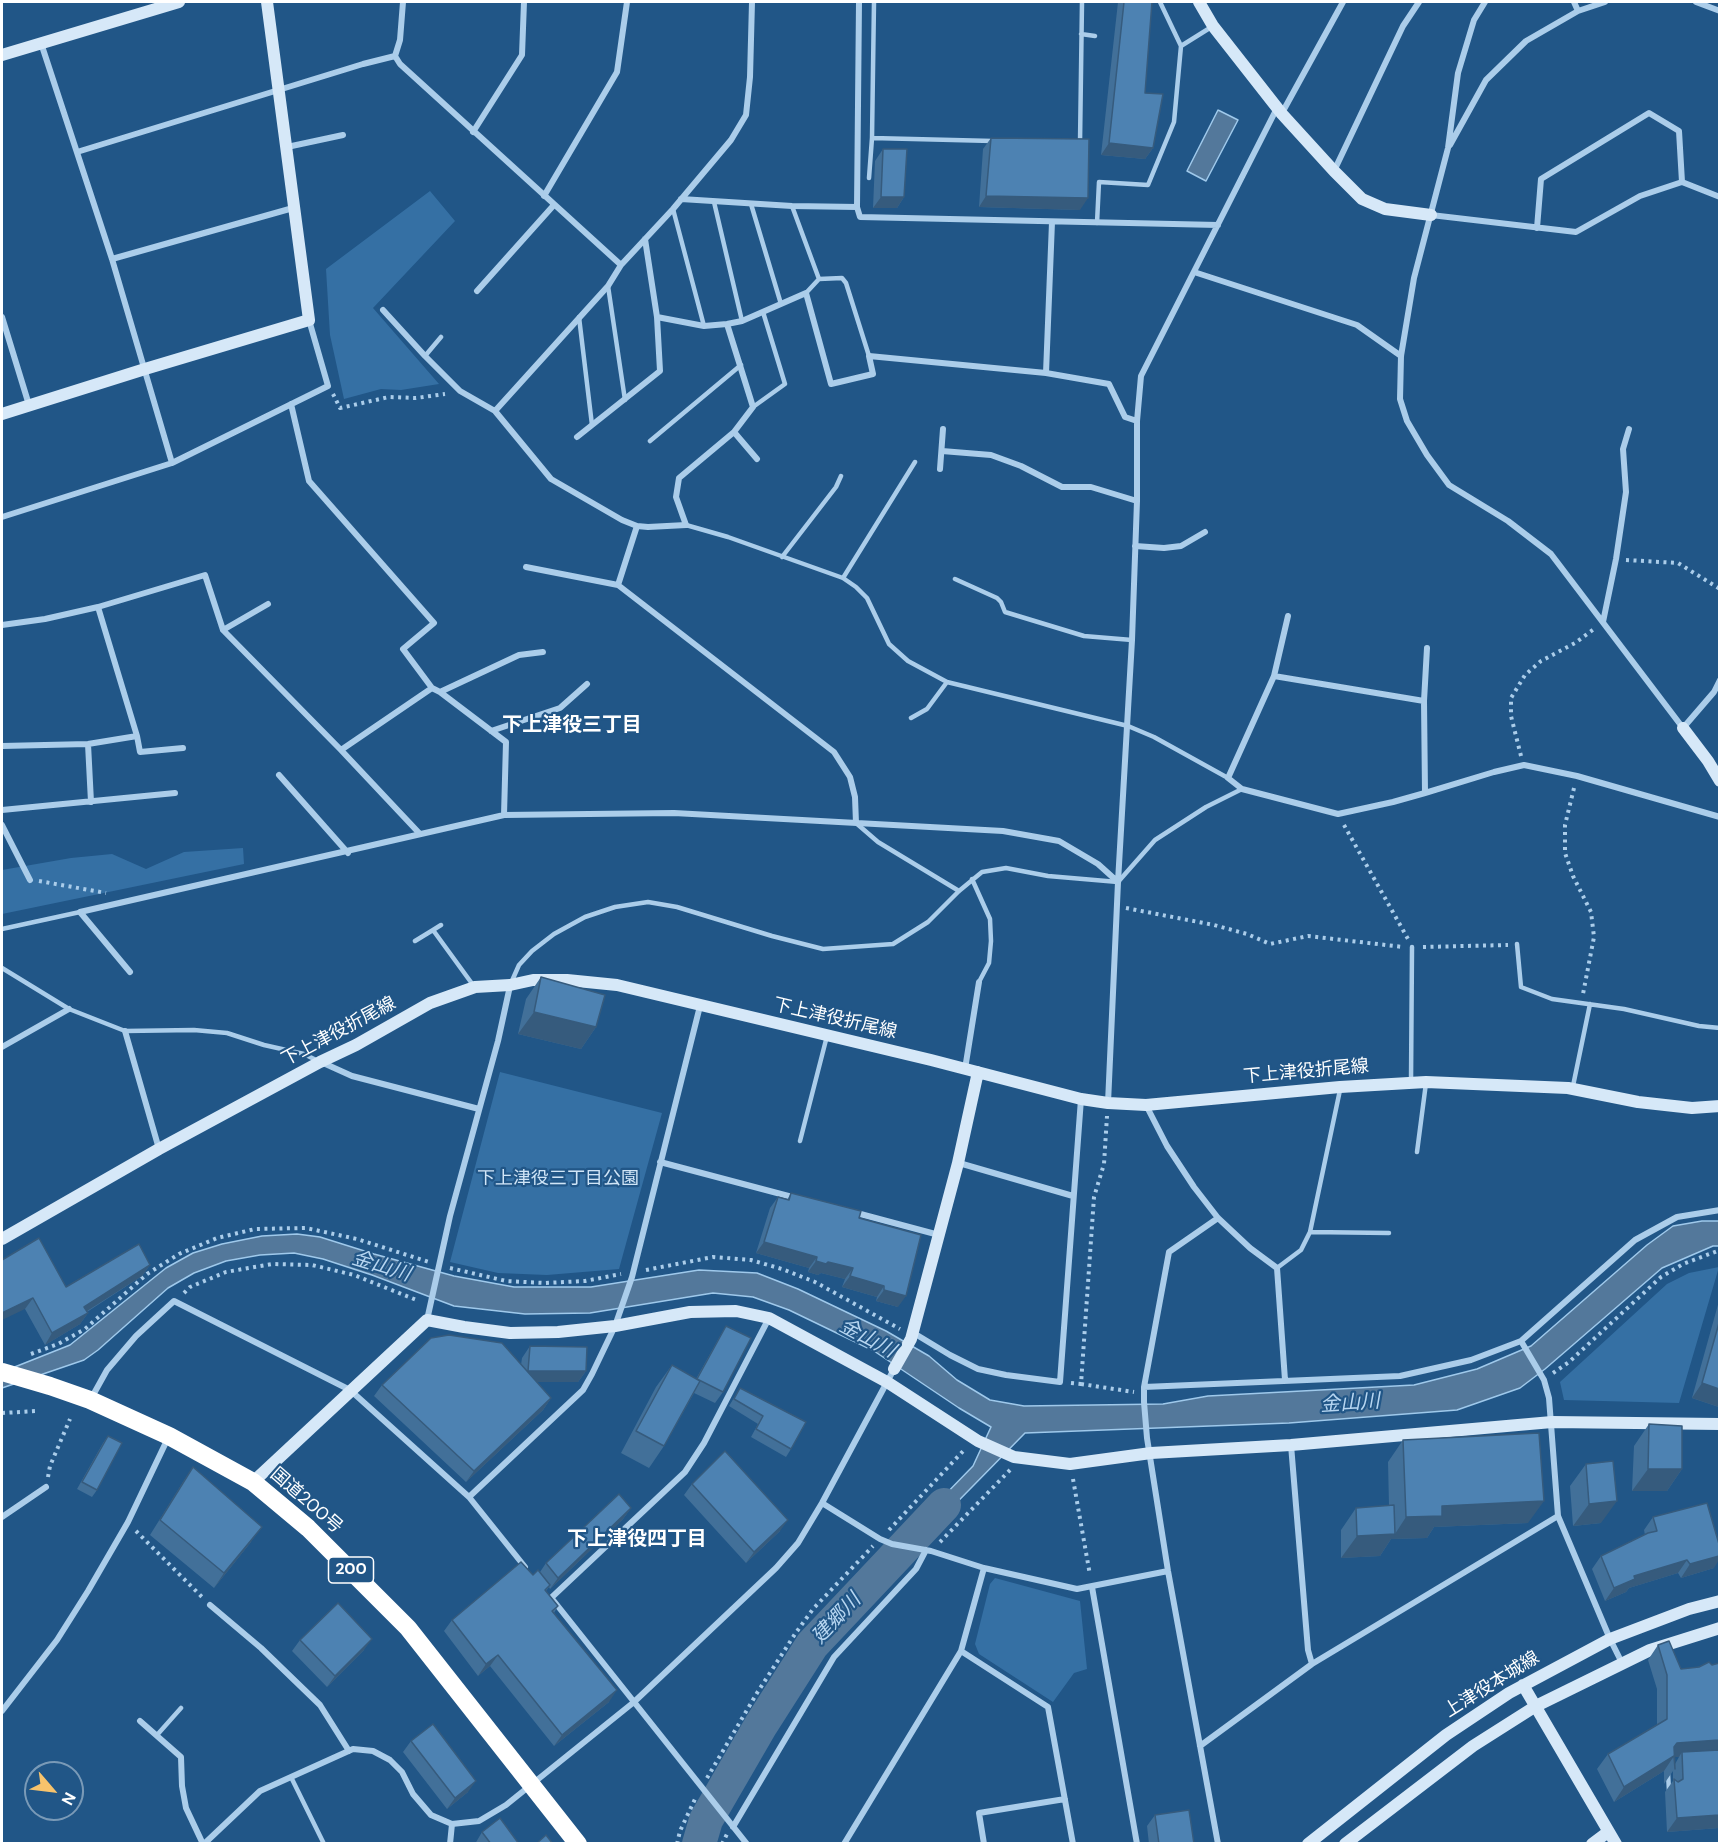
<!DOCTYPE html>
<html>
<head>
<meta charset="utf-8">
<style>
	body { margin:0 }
	#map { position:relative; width:1721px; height:1845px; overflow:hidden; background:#215687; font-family:"DM Sans",sans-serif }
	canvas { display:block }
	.frame { position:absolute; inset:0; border:3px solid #fff; pointer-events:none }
	.north { position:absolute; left:24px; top:1761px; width:60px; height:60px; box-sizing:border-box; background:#215687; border:2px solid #7a9ab7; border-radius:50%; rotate:118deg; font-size:16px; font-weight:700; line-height:24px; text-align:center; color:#fff }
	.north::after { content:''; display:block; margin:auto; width:21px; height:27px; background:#f7c36c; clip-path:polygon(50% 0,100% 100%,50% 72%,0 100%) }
</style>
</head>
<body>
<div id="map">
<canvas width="1721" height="1845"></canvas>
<div class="frame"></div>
<div class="north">N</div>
</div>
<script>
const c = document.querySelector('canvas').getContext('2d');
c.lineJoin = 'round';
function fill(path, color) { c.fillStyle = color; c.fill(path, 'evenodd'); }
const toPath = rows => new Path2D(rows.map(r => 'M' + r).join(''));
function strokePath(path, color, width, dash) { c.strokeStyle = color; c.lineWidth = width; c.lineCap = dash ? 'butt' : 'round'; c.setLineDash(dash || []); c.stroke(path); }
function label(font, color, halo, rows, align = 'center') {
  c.font = font + ' "DM Sans","Noto Sans JP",sans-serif'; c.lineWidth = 4.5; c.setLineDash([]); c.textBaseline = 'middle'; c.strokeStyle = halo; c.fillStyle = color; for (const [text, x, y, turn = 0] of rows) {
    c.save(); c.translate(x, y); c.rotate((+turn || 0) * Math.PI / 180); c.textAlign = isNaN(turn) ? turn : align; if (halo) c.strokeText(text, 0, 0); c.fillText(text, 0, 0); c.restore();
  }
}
const green = toPath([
	[430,191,455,221,373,308,439,384,401,390,381,389,344,399,330,335,326,269],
	[243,848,244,864,2,914,2,870,71,858,112,854,146,869,184,852],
	[500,1072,662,1113,619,1269,547,1275,498,1273,450,1262],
	[1719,1267,1679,1403,1564,1400,1560,1382,1667,1284,1689,1273],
	[995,1578,1080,1601,1087,1669,1074,1673,1053,1702,979,1654,975,1644,990,1584]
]);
const water = toPath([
	[1218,110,1238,120,1206,181,1187,171,1218,110],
	[1702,1221,1719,1221,1719,1246,1713,1246,1662,1268,1545,1369,1520,1388,1457,1410,1289,1423,1025,1433,919,1541,905,1536,973,1466,991,1427,959,1408,874,1351,789,1310,753,1297,713,1293,590,1313,525,1314,454,1306,372,1275,323,1259,294,1253,260,1255,226,1261,194,1273,168,1288,98,1350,84,1360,2,1388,2,1372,70,1345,166,1268,193,1253,222,1244,262,1236,297,1234,320,1237,374,1254,454,1276,514,1287,591,1287,699,1270,757,1273,798,1289,886,1331,929,1356,957,1380,990,1400,1024,1406,1163,1404,1208,1396,1414,1385,1477,1369,1531,1346,1647,1245,1673,1226,1702,1221]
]);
const river = toPath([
	[699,1844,706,1820,761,1725,812,1645,944,1505]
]);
const path = toPath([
	[333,394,340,408,389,397,416,398,445,394],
	[1626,560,1678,563,1720,589],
	[1521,756,1511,716,1511,698,1525,675,1541,661,1575,643,1594,629],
	[1574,788,1565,825,1565,853,1573,876,1591,912,1594,937,1583,994],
	[1344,825,1408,939],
	[39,881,106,893],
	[1126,908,1214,925,1247,934,1270,944,1308,936,1403,947],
	[1423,947,1508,945],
	[450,1268,506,1281,545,1283,585,1281,621,1274],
	[646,1270,713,1257,751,1260,782,1269,815,1282,900,1329],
	[184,1293,190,1287,226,1272,272,1264,312,1265,354,1275,419,1301],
	[31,1354,58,1344,85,1329,147,1274,179,1254,217,1238,255,1229,306,1228,357,1239,429,1262],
	[1553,1373,1569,1362,1661,1277,1683,1264,1720,1250],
	[1071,1383,1081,1384,1094,1197,1104,1164,1107,1116],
	[1081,1384,1134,1392],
	[2,1413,37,1411],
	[48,1477,50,1466,70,1419],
	[1073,1479,1090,1575],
	[889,1530,966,1448],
	[136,1531,203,1598],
	[940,1542,1010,1470],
	[707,1778,757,1693,795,1634,813,1609,873,1546],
	[677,1844,680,1831,696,1797],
	[722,1844,727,1834]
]);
const lane = toPath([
	[874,2,872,138,993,141],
	[1160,2,1181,46],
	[1081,34,1095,36],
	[1080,143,1082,2],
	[869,178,872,138],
	[714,202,742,321],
	[751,204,781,304],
	[792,206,819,279],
	[673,209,704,326],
	[1097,223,1099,182,1148,185,1174,122,1181,46,1213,26],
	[608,286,625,400],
	[806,293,819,279,842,278,846,283,869,356],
	[579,317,592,425],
	[425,356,441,337],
	[753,407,785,384,763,312],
	[650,441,741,365],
	[686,525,728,537,843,578,856,587,867,598,889,644,908,661,947,682,1128,726,1154,737,1228,778],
	[782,557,836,487,841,476],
	[843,578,915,462],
	[955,579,997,598,1001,602,1005,612,1084,636,1132,640],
	[911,718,927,709,947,682],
	[856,823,878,842,959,891],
	[972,879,990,919,991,941,989,963,979,982],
	[2,929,80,912],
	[433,930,441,925],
	[415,941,433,930,473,985],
	[1517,944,1521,987,1552,999,1624,1009,1699,1026,1720,1028],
	[2,968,69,1009,125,1031,194,1030,227,1033,264,1045,304,1054,318,1061],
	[511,983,519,965,532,951,554,934,585,917,615,907,648,902,677,907,772,936,823,949,893,944,928,922,959,891,982,872,1006,868,1048,876,1118,882,1155,840,1206,807,1242,789],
	[1411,1082,1412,947],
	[1573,1086,1590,1004],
	[800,1141,827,1036],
	[1417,1152,1426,1083],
	[1310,1232,1389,1233],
	[1277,1268,1301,1250,1310,1232,1340,1090],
	[157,1735,181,1708],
	[1668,1773,1669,1791],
	[291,1777,324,1844]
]);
const street = toPath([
	[403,2,400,40,395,56,400,64,621,265],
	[1485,2,1474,20,1458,73,1448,148,1414,278,1401,356,1400,399,1407,421,1427,455,1449,485,1508,521,1551,554,1683,728,1714,692,1720,680],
	[1574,2,1578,11],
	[1696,2,1720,11],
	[41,43,112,259,172,463],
	[1282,113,1343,2],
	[473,132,522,55,524,2],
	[1450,145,1486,80,1526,41,1578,11,1605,2],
	[287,147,343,135],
	[77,152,363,64,395,56],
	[1334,171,1403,26,1419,2],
	[544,196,617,72,627,2],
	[681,199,792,206,857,207,859,2],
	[857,207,860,217,1218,225],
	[1431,215,1576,232,1640,196,1682,182,1720,197],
	[1537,228,1541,179,1649,113,1679,131,1682,182],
	[112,259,293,208],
	[1194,272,1357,325,1401,356],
	[477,291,553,206],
	[383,310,425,356,460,391,495,411,551,479,622,520,637,526,648,527,686,525,676,497,679,478,734,432,757,459],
	[2,317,29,405],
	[657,317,704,326,727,324,742,321,806,293,831,384,873,374,869,356,1046,373,1109,384,1125,417,1137,421],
	[727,324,753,407,734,432],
	[1046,373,1052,222],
	[291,404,309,481,434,623,403,649,432,688,440,692,506,742,504,815],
	[495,411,608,286,621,265,673,209,731,140,746,115,750,77,752,2],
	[577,437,660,371,657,317,645,239],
	[942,451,991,455,1021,466,1062,487,1091,487,1137,501],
	[940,469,943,429],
	[2,517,172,463,328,386,309,320],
	[1135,546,1164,548,1181,546,1205,532],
	[526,567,618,585,637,526],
	[618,585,834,752,850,777,855,797,856,823],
	[1603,622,1616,559,1626,492,1623,449,1629,429],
	[2,625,45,619,98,607,205,575,223,630,341,750,420,834],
	[223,630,268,604],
	[1274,676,1288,616],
	[440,692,519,655,543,652],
	[1424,701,1427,648],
	[491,731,560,708,587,684],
	[137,736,140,752,183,748],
	[88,744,91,802],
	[2,746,88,744,137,736,98,607],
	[341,750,432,688],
	[279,775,348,853],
	[1425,793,1424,701,1274,676,1228,778,1242,789,1338,814,1393,802,1425,793,1494,772,1524,765,1577,776,1720,817],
	[2,810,175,793],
	[2,825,30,880],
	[130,972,80,912,504,815,674,813,1003,831,1059,841,1098,864,1118,882],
	[125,1031,159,1149],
	[2,1047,69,1009],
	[321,1062,352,1076,479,1109],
	[965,1069,979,982],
	[1108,1103,1118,882,1132,640,1137,501,1137,421,1141,376,1277,108],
	[1146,1105,1167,1146,1194,1187,1218,1218,1250,1248,1277,1268,1285,1380],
	[660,1162,796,1198],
	[959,1163,1073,1196],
	[853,1212,939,1235],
	[427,1320,450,1216,498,1041,510,986],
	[912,1332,950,1355,978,1369,1006,1375,1060,1382,1081,1099],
	[1521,1341,1544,1380,1549,1398,1558,1516,1610,1639,1622,1663],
	[1144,1387,1400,1376,1471,1360,1521,1341,1635,1240,1677,1217,1720,1210],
	[92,1397,107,1370,136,1336,174,1301,350,1390,469,1497,525,1567],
	[1291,1445,1308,1650,1312,1664],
	[469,1497,583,1390,592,1374,615,1326,632,1277,700,1006],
	[822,1503,880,1539,892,1544,931,1551,984,1568,1077,1589,1168,1571],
	[2,1517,46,1487],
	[1092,1587,1137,1844],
	[551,1598,685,1472,704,1443,769,1318],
	[553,1600,747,1844],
	[210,1605,261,1648,320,1705,349,1751],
	[961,1651,1048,1707,1073,1844],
	[2,1711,57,1640,88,1591,128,1522,168,1438],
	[140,1721,181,1757,182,1786,186,1808,203,1844],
	[1200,1746,1312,1664,1558,1516],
	[733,1827,834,1657,916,1569,926,1550],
	[204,1844,260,1791,353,1749,373,1751,390,1760,402,1772,413,1794,431,1815,452,1824,479,1821,506,1805,634,1702,776,1568,798,1543,822,1503,894,1369],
	[450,1844,452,1824],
	[844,1844,961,1651,984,1568],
	[984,1844,979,1813,1065,1799],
	[1218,1844,1168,1571,1147,1438,1144,1402,1144,1387,1169,1252,1218,1218]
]);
const secondary = toPath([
	[1199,2,1213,26,1282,114,1334,171,1362,199,1385,209,1431,215],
	[2,55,179,2],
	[2,414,145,369,309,320,267,2],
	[1683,728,1708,761,1720,781],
	[2,1239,159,1149,320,1062,356,1045,430,1003,475,987,510,985,533,980,567,980,617,985,931,1060,1081,1099,1108,1103,1146,1105,1340,1087,1426,1082,1568,1088,1638,1102,1692,1108,1720,1106],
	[894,1369,911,1339,958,1163,978,1072],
	[253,1482,427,1320,464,1327,510,1333,558,1332,615,1326,690,1312,736,1311,769,1318,887,1382,978,1441,1014,1457,1070,1464,1151,1453,1291,1445,1552,1422,1720,1424],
	[1523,1685,1616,1844],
	[1308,1844,1446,1735,1509,1693,1610,1639,1689,1609,1720,1601],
	[1345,1844,1473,1746,1536,1706,1650,1650,1720,1628],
	[1592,1844,1608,1832]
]);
const highway = toPath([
	[2,1372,50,1386,90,1400,169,1436,253,1482,308,1528,408,1628,578,1844]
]);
const wall = toPath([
	[1118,2,1152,2,1145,93,1153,148,1145,159,1101,155],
	[991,138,1080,210,979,207,983,149],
	[883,149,904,197,897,208,873,208,875,161],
	[541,977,596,1027,581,1049,518,1034,526,999],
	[791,1193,859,1218,898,1307,876,1301,877,1297,842,1287,845,1279,821,1273,818,1275,808,1272,809,1268,756,1253,770,1208,778,1197,787,1200],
	[2,1260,66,1287,150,1265,142,1276,87,1312,88,1313,80,1324,45,1345,25,1309],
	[1719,1301,1719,1407,1692,1398],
	[726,1326,723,1392,715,1403,694,1393,664,1446,649,1468,621,1453,656,1387,672,1365,696,1379,719,1338],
	[530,1346,586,1371,578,1382,537,1382,551,1398,543,1410,466,1482,374,1396,382,1385,521,1365,522,1358],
	[740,1388,791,1449,786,1457,751,1437,758,1424,729,1406],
	[1649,1424,1682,1469,1667,1491,1632,1491,1634,1446],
	[108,1436,97,1490,92,1497,77,1489,103,1443],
	[1403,1440,1528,1523,1434,1527,1427,1538,1391,1539,1380,1556,1341,1558,1341,1530,1356,1508,1389,1506,1388,1462],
	[1586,1464,1601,1523,1573,1526,1570,1486],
	[193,1467,251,1542,214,1588,150,1535,183,1482],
	[692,1484,780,1531,746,1563,684,1495],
	[631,1508,623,1519,550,1589,549,1587,546,1591,558,1606,554,1613,609,1702,554,1746,490,1666,478,1676,444,1631,452,1620,540,1572,546,1563],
	[1653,1517,1714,1568,1681,1578,1678,1573,1629,1588,1626,1592,1605,1601,1592,1569,1601,1556,1645,1535,1644,1530],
	[300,1640,364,1650,327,1687,292,1651],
	[1658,1645,1681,1669,1712,1665,1719,1828,1667,1832,1665,1792,1673,1781,1673,1771,1664,1784,1664,1771,1614,1802,1597,1769,1608,1754,1657,1725,1657,1689,1648,1660],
	[1674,1757,1679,1757,1675,1764],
	[411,1741,468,1792,447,1809,403,1752],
	[1155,1815,1194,1844,1149,1844,1147,1826],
	[482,1832,519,1844,475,1844]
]);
const shadedWall = toPath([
	[1109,143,1153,148,1145,159,1101,155],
	[986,196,1088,198,1080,210,979,207],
	[881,197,904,197,897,208,873,208],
	[534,1012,596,1027,581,1049,518,1034],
	[764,1242,817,1257,809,1268,756,1253],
	[816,1261,828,1262,853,1268,845,1279,821,1273,818,1275,808,1272],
	[150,1265,142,1276,76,1318,84,1307],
	[850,1276,884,1286,877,1297,842,1287],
	[884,1290,906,1296,898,1307,876,1301],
	[33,1298,25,1309,2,1320,2,1313],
	[88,1313,80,1324,45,1345,52,1333],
	[528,1371,586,1371,578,1382,520,1382],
	[1702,1383,1719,1389,1719,1407,1692,1398],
	[551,1398,543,1410,466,1482,474,1471],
	[1648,1469,1682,1469,1667,1491,1632,1491],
	[1544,1501,1528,1523,1434,1527,1427,1538,1391,1539,1380,1556,1341,1558,1357,1536,1395,1534,1406,1517,1442,1506],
	[1617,1501,1601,1523,1573,1526,1589,1504],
	[631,1508,623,1519,550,1589,558,1578],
	[788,1520,780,1531,746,1563,754,1552],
	[262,1527,251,1542,214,1588,224,1573],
	[1719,1556,1719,1560,1714,1568,1681,1578,1690,1564],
	[1687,1560,1678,1573,1629,1588,1626,1592,1605,1601,1614,1588,1634,1576],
	[372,1639,364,1650,327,1687,335,1676],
	[498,1655,490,1666,478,1676,486,1664],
	[617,1690,609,1702,554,1746,562,1735],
	[1719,1740,1719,1755,1682,1752,1679,1757,1674,1757,1674,1756,1664,1771,1614,1802,1624,1787,1666,1758,1677,1743],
	[476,1781,468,1792,447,1809,455,1798],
	[1719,1815,1719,1828,1667,1832,1677,1818]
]);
const building = toPath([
	[1124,2,1152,2,1145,93,1163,94,1153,148,1109,143,1124,2],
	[991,138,1089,139,1088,198,986,196,991,138],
	[883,149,907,149,904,197,881,197,883,149],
	[541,977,605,995,596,1027,534,1012,541,977],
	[791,1193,861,1211,859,1218,921,1235,906,1296,884,1290,884,1286,850,1276,853,1268,828,1262,826,1264,816,1261,817,1257,764,1242,778,1197,789,1200,791,1193],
	[39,1238,66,1287,139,1244,150,1265,84,1307,88,1313,52,1333,33,1298,2,1313,2,1260,39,1238],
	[1719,1323,1719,1389,1702,1383,1719,1323],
	[726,1326,751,1338,723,1392,697,1379,726,1326],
	[449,1335,502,1343,551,1398,474,1471,382,1385,431,1338,449,1335],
	[530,1346,587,1347,586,1371,528,1371,530,1346],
	[672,1365,700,1381,664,1446,636,1431,672,1365],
	[740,1388,806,1422,791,1449,756,1429,763,1416,734,1399,740,1388],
	[1649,1424,1682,1426,1682,1469,1648,1469,1649,1424],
	[1539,1433,1544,1501,1442,1506,1442,1516,1406,1517,1403,1440,1539,1433],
	[108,1436,122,1443,97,1490,82,1482,108,1436],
	[725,1451,788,1520,754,1552,692,1484,725,1451],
	[1613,1461,1617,1501,1589,1504,1586,1464,1613,1461],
	[193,1467,262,1527,224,1573,160,1520,193,1467],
	[619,1494,631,1508,558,1578,546,1563,619,1494],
	[1707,1503,1719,1544,1719,1556,1690,1564,1687,1560,1634,1576,1635,1579,1614,1588,1601,1556,1648,1533,1657,1531,1653,1517,1707,1503],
	[1394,1505,1395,1534,1357,1536,1356,1508,1394,1505],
	[521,1562,533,1575,538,1570,550,1585,545,1590,558,1606,552,1611,617,1690,562,1735,498,1655,486,1664,452,1620,521,1562],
	[338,1603,372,1639,335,1676,300,1640,338,1603],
	[1669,1641,1681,1669,1699,1667,1709,1662,1712,1665,1719,1663,1719,1740,1677,1743,1674,1747,1675,1769,1674,1756,1624,1787,1608,1754,1667,1719,1667,1675,1658,1645,1669,1641],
	[433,1724,476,1781,455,1798,411,1741,433,1724],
	[1719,1750,1719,1815,1677,1818,1674,1779,1678,1782,1683,1779,1682,1752,1719,1750],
	[1189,1810,1194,1844,1159,1844,1155,1815,1189,1810],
	[500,1818,519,1844,491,1844,482,1832,500,1818],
	[546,1835,553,1844,536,1844,546,1835]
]);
const shields = [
	[351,1570,45]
];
const shieldNames = [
	["200",351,1570]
];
const streetNames = [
	["下上津役折尾線",835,1019,13],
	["下上津役折尾線",339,1032,-28],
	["下上津役折尾線",1306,1072,-5],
	["国道200号",306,1501,41],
	["上津役本城線",1492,1685,-32]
];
const parkNames = [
	["下上津役三丁目公園",558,1179]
];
const neighbourhoodNames = [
	["下上津役三丁目",572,726],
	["下上津役四丁目",637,1540]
];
const waterNames = [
	["金山川",381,1267,17],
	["金山川",867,1339,28],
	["金山川",1350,1404,-4],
	["建郷川",837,1619,-47]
];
fill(green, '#3570a4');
fill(water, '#53789b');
strokePath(water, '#9fc9eb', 1.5);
strokePath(river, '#53789b', 34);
strokePath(path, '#abcdea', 4, [3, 4.5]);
strokePath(lane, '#abcdea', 4.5);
strokePath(street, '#abcdea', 6);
strokePath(secondary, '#d6e8f8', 12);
strokePath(highway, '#fff', 18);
fill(wall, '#427099');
fill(shadedWall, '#365b7d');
fill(building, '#4d82b2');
strokePath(building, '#365b7d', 1.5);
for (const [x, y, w] of shields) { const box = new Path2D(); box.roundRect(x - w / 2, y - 13, w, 26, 4.5); c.fillStyle = '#215687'; c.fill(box); strokePath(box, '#fff', 1.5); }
label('bold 16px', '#fff', null, shieldNames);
label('18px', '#fff', '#215687', streetNames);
label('18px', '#d0e5f7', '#215687', parkNames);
label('bold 20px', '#fff', '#215687', neighbourhoodNames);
label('italic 20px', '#b7d6f1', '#215687', waterNames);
</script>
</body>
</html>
